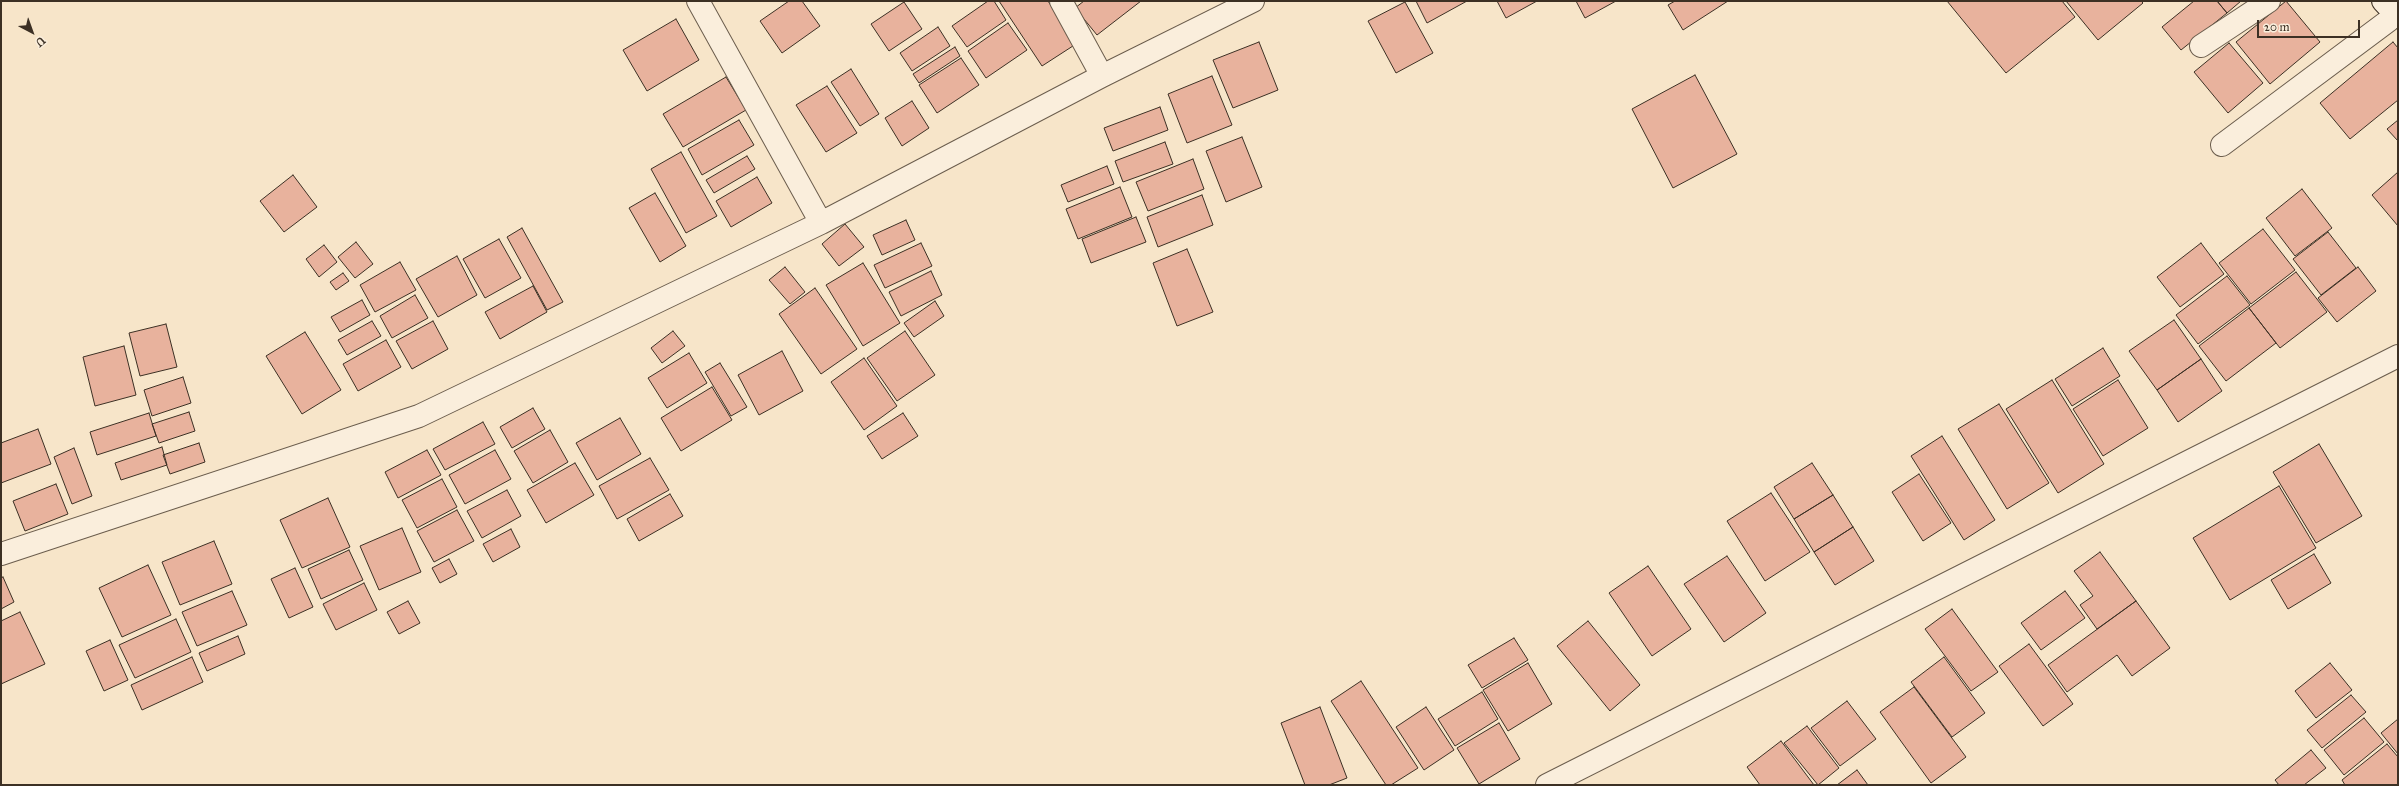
<!DOCTYPE html>
<html>
<head>
<meta charset="utf-8">
<style>
	body { margin:0 }
	#map { position:relative; width:2399px; height:786px; overflow:hidden; background:#f7e5c9; font-family:"IM FELL Great Primer",serif }
	canvas { display:block }
	.frame { position:absolute; inset:0; border:2px solid #3c3024; pointer-events:none }
	.north { position:absolute; left:12px; top:12px; width:40px; height:40px; -webkit-text-stroke:3px #faeedc; paint-order:stroke; rotate:139deg; font-size:11px; font-weight:700; line-height:16px; text-align:center; color:#3c3024 }
	.north::after { content:''; display:block; margin:auto; width:14px; height:18px; background:#3c3024; clip-path:polygon(50% 0,100% 100%,50% 72%,0 100%) }
	.scale { position:absolute; left:2257px; top:20px; width:103px; height:18px; box-sizing:border-box; border:2px solid #3c3024; border-top:0; padding-left:5px; font-size:12px; line-height:14px; white-space:nowrap; color:#3c3024; -webkit-text-stroke:3px #faeedc; paint-order:stroke }
</style>
</head>
<body>
<div id="map">
<canvas width="2399" height="786"></canvas>
<div class="frame"></div>
<div class="north">U</div>
<div class="scale">20 m</div>
</div>
<script>
const c = document.querySelector('canvas').getContext('2d');
c.lineJoin = 'round';
function fill(path, color) { c.fillStyle = color; c.fill(path, 'evenodd'); }
const toPath = rows => new Path2D(rows.map(r => 'M' + r).join(''));
function strokePath(path, color, width, dash) { c.strokeStyle = color; c.lineWidth = width; c.lineCap = dash ? 'butt' : 'round'; c.setLineDash(dash || []); c.stroke(path); }
const building = toPath([
	[789,1,802,1,820,26,782,53,760,21,789,1],
	[988,1,994,1,1006,20,967,47,952,26,988,1],
	[999,1,1048,1,1076,44,1042,66,999,1],
	[1084,1,1141,1,1097,35,1075,8,1084,1],
	[1416,1,1467,1,1427,23,1416,1],
	[1497,1,1537,1,1506,18,1497,1],
	[1576,1,1616,1,1585,18,1576,1],
	[1675,1,1728,1,1683,30,1668,5,1675,1],
	[1947,1,2062,1,2075,17,2006,73,1947,1],
	[2066,1,2141,1,2143,3,2098,40,2066,1],
	[2194,1,2217,1,2227,13,2181,50,2162,27,2194,1],
	[2217,1,2241,1,2227,13,2217,1],
	[2286,1,2320,42,2270,84,2236,42,2286,1],
	[904,2,922,29,889,51,871,24,904,2],
	[1405,2,1433,53,1396,73,1368,21,1405,2],
	[676,19,699,60,647,91,623,50,676,19],
	[1008,23,1027,50,986,78,968,51,1008,23],
	[938,27,950,46,912,71,900,53,938,27],
	[1259,42,1278,90,1233,108,1213,60,1259,42],
	[2393,42,2398,48,2398,100,2350,139,2320,103,2393,42],
	[2229,43,2263,83,2228,113,2194,72,2229,43],
	[955,47,960,56,919,83,913,74,955,47],
	[961,58,979,85,937,113,919,85,961,58],
	[851,69,879,114,860,126,831,82,851,69],
	[1695,75,1737,154,1673,188,1632,109,1695,75],
	[1212,76,1232,125,1187,143,1168,94,1212,76],
	[726,77,746,110,683,147,663,114,726,77],
	[827,86,857,133,826,152,796,105,827,86],
	[912,101,929,128,902,146,885,118,912,101],
	[1160,107,1168,130,1113,151,1104,128,1160,107],
	[739,120,754,145,702,175,688,149,739,120],
	[2398,120,2398,141,2387,129,2398,120],
	[1242,137,1262,187,1226,202,1206,151,1242,137],
	[1165,142,1173,164,1123,182,1115,161,1165,142],
	[681,152,717,216,686,233,651,169,681,152],
	[747,156,755,169,714,193,706,180,747,156],
	[1193,159,1204,189,1148,211,1136,182,1193,159],
	[1107,166,1114,184,1068,202,1061,185,1107,166],
	[2398,172,2398,226,2372,195,2398,172],
	[293,175,317,207,284,232,260,201,293,175],
	[757,177,772,203,731,227,716,201,757,177],
	[1120,187,1132,217,1078,239,1066,209,1120,187],
	[2302,189,2332,228,2295,256,2266,218,2302,189],
	[655,193,686,246,660,262,629,208,655,193],
	[1202,195,1213,225,1158,247,1147,217,1202,195],
	[1136,217,1146,242,1091,263,1082,239,1136,217],
	[906,220,915,240,882,255,873,235,906,220],
	[845,224,864,247,839,266,822,244,845,224],
	[522,228,563,302,547,310,507,237,522,228],
	[2263,229,2295,270,2251,304,2219,263,2263,229],
	[2328,232,2356,268,2321,295,2293,259,2328,232],
	[499,239,521,278,485,298,463,259,499,239],
	[356,242,373,264,355,278,338,257,356,242],
	[921,243,932,266,885,288,874,265,921,243],
	[2201,243,2224,274,2180,307,2157,277,2201,243],
	[324,245,337,262,319,277,306,259,324,245],
	[1187,249,1213,312,1177,326,1153,263,1187,249],
	[457,256,477,295,438,317,416,279,457,256],
	[400,262,416,290,375,312,360,285,400,262],
	[863,263,900,323,863,346,826,285,863,263],
	[785,267,805,292,790,304,769,280,785,267],
	[2358,267,2376,291,2337,322,2318,298,2358,267],
	[931,271,942,295,901,316,889,292,931,271],
	[2296,272,2327,312,2280,348,2249,308,2296,272],
	[343,273,349,281,336,290,330,282,343,273],
	[2227,276,2250,305,2198,344,2176,315,2227,276],
	[533,286,547,312,500,339,485,312,533,286],
	[815,288,857,349,821,374,779,314,815,288],
	[415,295,428,318,392,338,380,316,415,295],
	[362,300,370,315,340,332,331,317,362,300],
	[935,301,944,316,914,337,904,323,935,301],
	[2249,308,2276,343,2226,381,2199,346,2249,308],
	[2174,320,2201,359,2157,390,2129,351,2174,320],
	[372,321,381,336,347,355,338,340,372,321],
	[433,321,448,349,412,369,396,341,433,321],
	[166,324,177,367,140,376,129,333,166,324],
	[673,331,685,346,662,363,651,348,673,331],
	[905,331,935,375,897,401,867,358,905,331],
	[305,332,341,390,302,414,266,356,305,332],
	[386,340,401,367,358,391,343,364,386,340],
	[124,346,136,395,95,406,83,357,124,346],
	[2103,348,2120,376,2072,406,2055,379,2103,348],
	[782,351,803,391,759,415,738,375,782,351],
	[689,353,707,383,667,408,648,378,689,353],
	[864,358,897,406,864,430,831,382,864,358],
	[2201,359,2222,391,2178,422,2157,390,2201,359],
	[720,363,747,407,731,416,705,372,720,363],
	[183,377,191,403,152,416,144,390,183,377],
	[2052,380,2104,464,2058,493,2006,409,2052,380],
	[2118,380,2148,428,2103,456,2073,409,2118,380],
	[712,387,732,420,681,451,661,418,712,387],
	[1999,404,2049,483,2007,509,1958,429,1999,404],
	[533,408,545,429,512,448,500,427,533,408],
	[189,412,195,431,159,443,152,424,189,412],
	[149,413,156,436,97,455,90,432,149,413],
	[903,413,918,436,882,459,867,436,903,413],
	[620,418,641,454,597,480,576,443,620,418],
	[483,422,495,444,445,470,433,449,483,422],
	[38,429,51,464,1,483,1,443,38,429],
	[550,430,568,462,533,483,514,451,550,430],
	[1942,436,1995,520,1964,540,1911,456,1942,436],
	[199,443,205,462,170,474,163,455,199,443],
	[2319,444,2362,516,2316,543,2273,472,2319,444],
	[162,447,167,465,121,480,115,463,162,447],
	[74,448,92,496,72,504,54,457,74,448],
	[427,450,441,475,398,498,385,472,427,450],
	[495,450,511,479,465,504,449,475,495,450],
	[650,458,669,490,617,519,599,486,650,458],
	[575,463,594,495,546,523,527,490,575,463],
	[1812,463,1833,495,1794,519,1774,487,1812,463],
	[1919,474,1951,523,1923,541,1892,492,1919,474],
	[442,479,457,507,417,528,402,500,442,479],
	[56,484,68,514,25,531,13,501,56,484],
	[2279,486,2316,548,2230,600,2193,538,2279,486],
	[507,490,521,516,482,538,467,511,507,490],
	[1771,493,1810,552,1765,581,1727,521,1771,493],
	[670,494,683,516,639,541,627,519,670,494],
	[1833,495,1853,527,1814,552,1794,519,1833,495],
	[328,498,350,547,302,568,280,520,328,498],
	[457,510,474,541,434,562,417,531,457,510],
	[1853,527,1874,561,1835,585,1814,552,1853,527],
	[402,528,421,572,379,590,360,546,402,528],
	[511,529,520,547,493,562,483,544,511,529],
	[214,541,232,584,180,605,162,562,214,541],
	[349,550,363,580,321,599,308,569,349,550],
	[2100,552,2136,601,2097,629,2080,605,2093,596,2074,571,2100,552],
	[2314,554,2331,583,2288,609,2271,580,2314,554],
	[1727,556,1766,613,1724,642,1684,584,1727,556],
	[449,559,457,574,440,583,432,568,449,559],
	[148,565,171,615,122,637,99,588,148,565],
	[1648,566,1691,629,1652,656,1609,593,1648,566],
	[295,568,313,607,289,618,271,579,295,568],
	[3,577,14,602,1,609,1,578,3,577],
	[364,583,377,610,336,630,323,604,364,583],
	[232,591,247,625,197,646,182,612,232,591],
	[2065,591,2085,618,2041,650,2021,623,2065,591],
	[408,601,420,623,399,634,387,612,408,601],
	[2136,601,2170,648,2132,676,2117,655,2067,692,2048,665,2136,601],
	[1952,609,1998,672,1971,691,1925,629,1952,609],
	[20,612,45,664,1,684,1,621,20,612],
	[176,619,191,652,135,678,119,645,176,619],
	[1588,621,1640,685,1610,711,1557,646,1588,621],
	[238,636,245,654,207,671,199,653,238,636],
	[1514,638,1528,660,1482,688,1468,665,1514,638],
	[110,640,128,680,104,691,86,651,110,640],
	[2029,644,2073,704,2043,726,1999,666,2029,644],
	[192,657,203,682,142,710,131,685,192,657],
	[1944,657,1985,713,1952,737,1911,682,1944,657],
	[1528,663,1552,704,1508,731,1483,690,1528,663],
	[2330,663,2352,690,2316,718,2295,691,2330,663],
	[1361,681,1418,768,1391,785,1386,785,1331,701,1361,681],
	[1914,687,1966,757,1931,783,1880,712,1914,687],
	[1482,692,1498,719,1455,746,1438,719,1482,692],
	[2351,695,2366,712,2322,748,2307,730,2351,695],
	[1847,701,1876,739,1840,766,1811,728,1847,701],
	[1320,707,1347,778,1329,785,1305,785,1281,723,1320,707],
	[1426,707,1454,750,1424,770,1396,727,1426,707],
	[2364,718,2384,742,2344,775,2324,750,2364,718],
	[2398,719,2398,754,2381,733,2398,719],
	[1499,723,1520,759,1479,784,1457,748,1499,723],
	[1807,726,1839,768,1818,785,1784,743,1807,726],
	[1781,741,1814,785,1760,785,1747,767,1781,741],
	[2387,744,2398,757,2398,785,2345,785,2342,780,2387,744],
	[2311,750,2326,768,2304,785,2279,785,2275,780,2311,750],
	[1857,770,1868,785,1837,785,1857,770]
]);
const street = toPath([
	[698,1,821,223],
	[1061,1,1102,76],
	[2201,46,2269,1],
	[2222,145,2396,15],
	[1,554,419,416,821,223,1102,76,1253,1],
	[1547,785,2398,356]
]);
const secondary = toPath([
	[2383,1,2398,17]
]);
fill(building, '#e8b29d');
strokePath(building, '#3c3024', 1);
strokePath(street, '#6b5d4d', 24);
strokePath(secondary, '#3c3024', 24);
strokePath(street, '#faeedc', 22);
strokePath(secondary, '#faeedc', 22);
</script>
</body>
</html>
